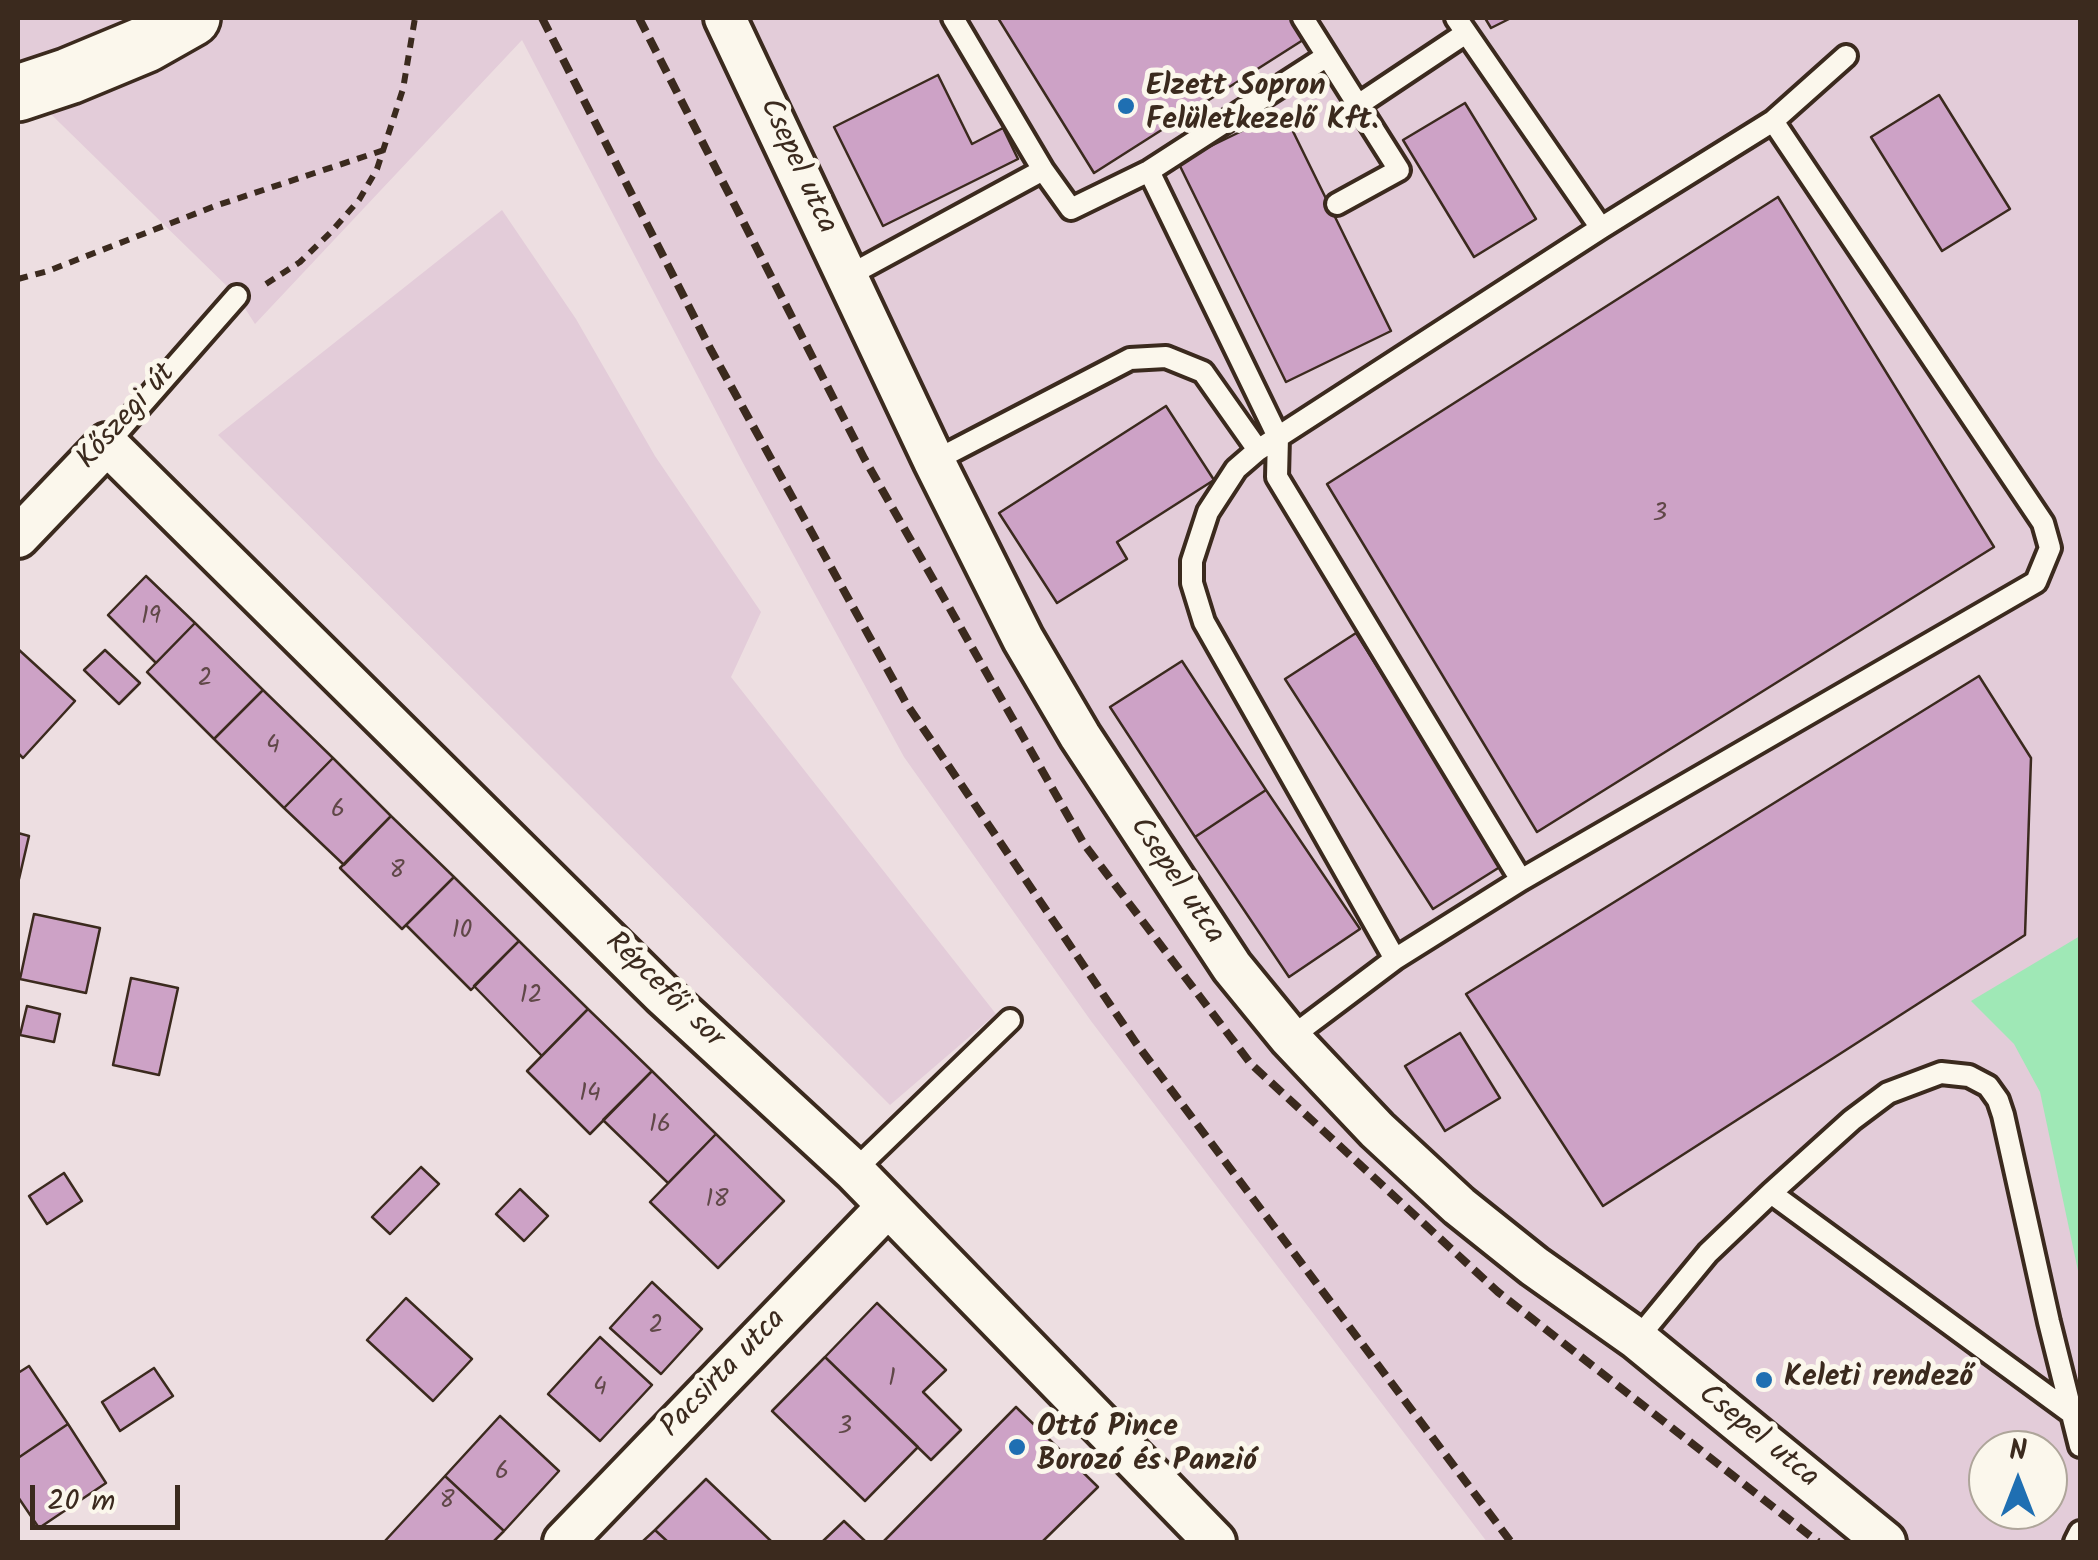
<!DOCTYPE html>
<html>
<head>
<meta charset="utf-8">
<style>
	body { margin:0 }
	#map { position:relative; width:2098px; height:1560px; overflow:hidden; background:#eddee1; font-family:Kalam,sans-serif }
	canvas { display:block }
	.frame { position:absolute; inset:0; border:20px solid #3b2a1e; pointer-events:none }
	.north { position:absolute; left:1968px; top:1430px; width:100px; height:100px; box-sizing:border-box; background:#fbf7ec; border:2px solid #aea59a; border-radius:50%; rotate:0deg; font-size:28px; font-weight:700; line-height:40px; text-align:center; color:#3b2a1e }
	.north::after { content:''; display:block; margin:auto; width:35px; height:45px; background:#1f6fb2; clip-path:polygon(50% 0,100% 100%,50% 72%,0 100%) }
	.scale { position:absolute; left:30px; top:1485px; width:150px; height:45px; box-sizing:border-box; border:5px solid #3b2a1e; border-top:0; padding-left:12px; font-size:30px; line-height:35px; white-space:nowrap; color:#3b2a1e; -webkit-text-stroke:8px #fbf7ec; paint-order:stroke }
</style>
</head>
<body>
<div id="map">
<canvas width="2098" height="1560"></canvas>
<div class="frame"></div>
<div class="north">N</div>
<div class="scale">20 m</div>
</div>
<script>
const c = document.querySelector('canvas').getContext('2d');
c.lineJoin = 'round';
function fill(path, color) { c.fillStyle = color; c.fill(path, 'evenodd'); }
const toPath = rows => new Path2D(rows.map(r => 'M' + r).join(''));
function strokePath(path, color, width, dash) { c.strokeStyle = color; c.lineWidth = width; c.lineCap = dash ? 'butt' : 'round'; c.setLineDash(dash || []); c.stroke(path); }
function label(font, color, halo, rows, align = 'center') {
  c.font = font + ' Kalam,sans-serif'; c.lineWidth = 10; c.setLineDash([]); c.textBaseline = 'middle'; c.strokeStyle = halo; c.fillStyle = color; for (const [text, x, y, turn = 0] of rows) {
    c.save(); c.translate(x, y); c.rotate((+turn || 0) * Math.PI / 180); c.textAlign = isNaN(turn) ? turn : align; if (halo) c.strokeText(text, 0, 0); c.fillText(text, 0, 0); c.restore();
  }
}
const built = toPath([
	[18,18,2080,18,2080,1542,1487,1542,1091,1021,904,757,743,463,522,40,255,324,237,296,18,82],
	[1988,1450,2048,1450,2048,1510,1988,1510],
	[502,210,576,319,655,456,761,612,731,677,996,1014,890,1105,218,435]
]);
const green = toPath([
	[2080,936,2080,1280,2040,1092,2014,1044,1971,1001]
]);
const building = toPath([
	[998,18,1290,18,1303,40,1094,173,998,18],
	[1485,18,1511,18,1491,28,1485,18],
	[938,75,972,144,1003,128,1018,159,883,226,834,127,938,75],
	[1939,95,2010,209,1942,251,1871,137,1939,95],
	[1465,103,1536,219,1474,257,1403,140,1465,103],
	[1283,111,1391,331,1286,382,1178,162,1283,111],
	[1778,197,1994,547,1537,832,1327,484,1778,197],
	[1166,406,1214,480,1117,542,1127,559,1057,603,999,513,1166,406],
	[146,576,195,623,156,663,108,615,146,576],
	[195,623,263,690,214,739,147,672,195,623],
	[1356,633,1503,865,1433,909,1285,679,1356,633],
	[18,649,75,701,23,758,18,753,18,649],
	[105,650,140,683,119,704,84,670,105,650],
	[1182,661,1266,790,1195,837,1110,707,1182,661],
	[1979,676,2031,758,2025,935,1603,1206,1466,994,1979,676],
	[263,690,333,758,284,808,214,739,263,690],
	[333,758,391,816,344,865,284,808,333,758],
	[1266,790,1360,929,1289,977,1195,837,1266,790],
	[391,816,454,877,402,929,340,868,391,816],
	[18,833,29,836,19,879,18,878,18,833],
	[454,877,519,941,471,990,406,925,454,877],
	[34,914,100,928,86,993,20,979,34,914],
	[519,941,588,1009,542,1056,474,986,519,941],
	[131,978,178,988,159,1075,113,1065,131,978],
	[27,1006,60,1014,54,1042,20,1035,27,1006],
	[588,1009,652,1071,590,1134,527,1071,588,1009],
	[1460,1033,1500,1098,1445,1131,1405,1066,1460,1033],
	[652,1071,716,1134,668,1183,603,1120,652,1071],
	[716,1134,784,1201,718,1268,650,1202,716,1134],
	[421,1167,439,1184,390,1234,372,1217,421,1167],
	[64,1173,82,1201,47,1224,29,1196,64,1173],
	[520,1189,548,1216,524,1241,496,1214,520,1189],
	[652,1282,702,1329,661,1374,610,1328,652,1282],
	[406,1298,472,1359,433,1401,367,1340,406,1298],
	[877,1303,946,1370,923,1392,961,1430,931,1460,825,1357,877,1303],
	[600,1337,652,1385,600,1441,548,1394,600,1337],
	[825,1357,918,1447,865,1501,772,1411,825,1357],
	[29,1366,68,1424,18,1458,18,1373,29,1366],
	[154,1368,173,1396,120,1431,102,1402,154,1368],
	[1016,1407,1098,1487,1042,1542,883,1542,1016,1407],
	[500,1416,559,1471,504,1531,445,1476,500,1416],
	[68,1424,106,1483,39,1528,18,1497,18,1458,68,1424],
	[445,1476,504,1531,493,1542,384,1542,445,1476],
	[706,1479,772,1542,668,1542,655,1530,706,1479],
	[844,1521,866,1542,822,1542,844,1521],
	[655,1530,668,1542,642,1542,655,1530]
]);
const path = toPath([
	[18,279,48,271,215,206,384,150],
	[266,284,300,262,330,233,359,200,377,169,403,89,415,18]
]);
const lane = toPath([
	[953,18,1043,170,1071,209,1149,171,1327,56],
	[1303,18,1399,170,1337,204],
	[1456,18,1601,228],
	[1358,105,1466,33],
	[1149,171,1278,437,1277,477,1521,880],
	[848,276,1043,170],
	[107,444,237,296],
	[934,461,1130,359,1166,357,1203,372,1258,450],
	[1395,959,1204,622,1192,583,1192,561,1208,512,1236,469,1258,450,1601,228,1773,121,1846,56],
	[1290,1038,1395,959,1521,880,2036,582,2050,548,2043,523,1773,121],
	[854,1171,1010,1020],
	[1771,1193,1852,1120,1888,1093,1941,1073,1969,1076,1988,1086,1998,1100,2003,1115,2049,1322,2080,1446],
	[1637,1339,1708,1253,1771,1193,2071,1413],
	[2075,1542,2080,1532]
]);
const street = toPath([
	[725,18,934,461,1023,639,1080,736,1232,967,1290,1038,1377,1130,1459,1206,1534,1266,1637,1339,1885,1542],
	[18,537,107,444,662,994,854,1171,1215,1542],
	[564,1542,887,1207]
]);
const secondary = toPath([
	[18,93,69,76,146,44,192,18]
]);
const rail = toPath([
	[542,18,711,350,906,703,1136,1043,1511,1542],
	[639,18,864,458,1084,844,1251,1064,1498,1292,1818,1542]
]);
const markers = [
	[1126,106,10,"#1f6fb2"],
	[1764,1380,10,"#1f6fb2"],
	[1017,1447,10,"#1f6fb2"]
];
const numberNames = [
	["3",1660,516],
	["19",151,619],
	["2",205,681],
	["4",273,748],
	["6",338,812],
	["8",397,873],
	["10",462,933],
	["12",531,998],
	["14",590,1096],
	["16",660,1127],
	["18",717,1202],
	["2",656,1328],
	["1",892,1381],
	["4",600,1390],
	["3",845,1429],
	["6",502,1474],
	["8",447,1503]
];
const poiNames = [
	["Elzett Sopron",1146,89],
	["Felületkezelő Kft.",1146,123],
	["Keleti rendező",1784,1380],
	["Ottó Pince",1037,1430],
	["Borozó és Panzió",1037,1464]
];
const streetNames = [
	["Csepel utca",796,167,65],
	["Kőszegi út",128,418,-48],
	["Csepel utca",1175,882,56],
	["Répcefői sor",663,992,44],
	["Pacsirta utca",725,1375,-46],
	["Csepel utca",1757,1438,39]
];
fill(built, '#e3ccd9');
fill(green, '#9fe8b6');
fill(building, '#cda2c6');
strokePath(building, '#3b2a1e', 2.5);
strokePath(lane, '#3b2a1e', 28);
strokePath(street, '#3b2a1e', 48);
strokePath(secondary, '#3b2a1e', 62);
strokePath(path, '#3b2a1e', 6, [10, 8]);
strokePath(lane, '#fbf7ec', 20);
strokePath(street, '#fbf7ec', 40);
strokePath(secondary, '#fbf7ec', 55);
strokePath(rail, '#3b2a1e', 8, [15, 8]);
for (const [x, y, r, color] of markers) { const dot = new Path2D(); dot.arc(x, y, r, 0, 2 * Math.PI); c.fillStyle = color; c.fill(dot); strokePath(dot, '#fbf7ec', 4); }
label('25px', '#604848', null, numberNames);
label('bold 30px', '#3b2a1e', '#fbf7ec', poiNames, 'left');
label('30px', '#3b2a1e', '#fbf7ec', streetNames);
</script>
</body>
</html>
